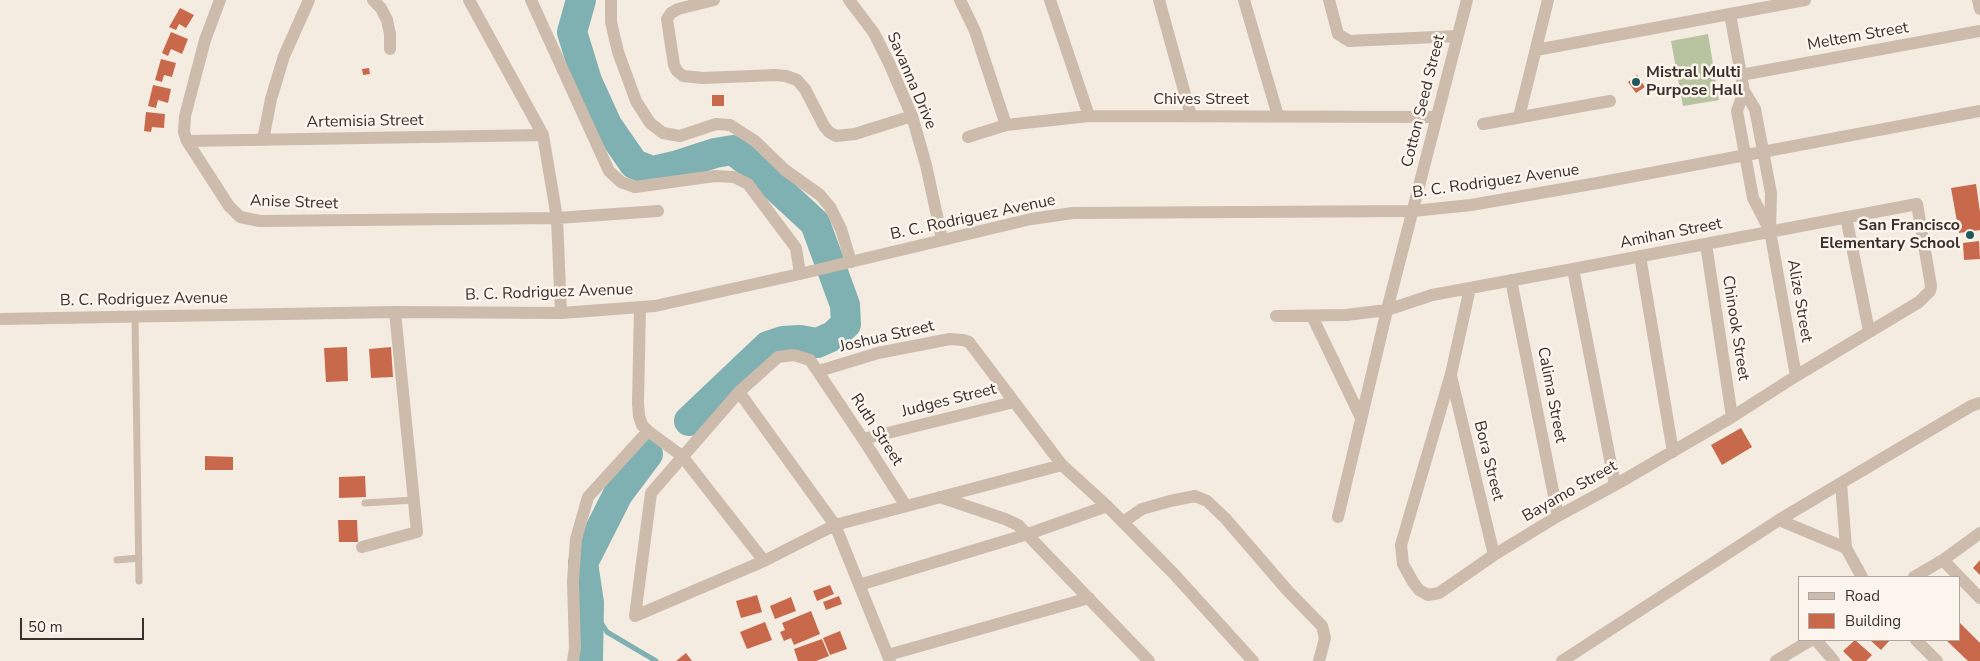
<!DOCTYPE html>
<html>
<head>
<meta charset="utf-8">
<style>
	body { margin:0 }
	#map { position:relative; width:1980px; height:661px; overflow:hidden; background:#f4ebe1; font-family:"Nunito Sans",sans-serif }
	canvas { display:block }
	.legend { position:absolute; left:1798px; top:576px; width:162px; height:65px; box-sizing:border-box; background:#fbf5ee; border:1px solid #aea6a0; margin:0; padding:6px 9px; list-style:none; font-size:15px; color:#3b302b }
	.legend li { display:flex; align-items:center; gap:10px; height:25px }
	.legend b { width:25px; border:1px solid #aea6a0 }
	.scale { position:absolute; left:20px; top:618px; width:124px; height:22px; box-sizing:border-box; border:2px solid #3b302b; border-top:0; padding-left:6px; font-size:15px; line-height:18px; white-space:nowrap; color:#3b302b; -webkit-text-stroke:4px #fbf5ee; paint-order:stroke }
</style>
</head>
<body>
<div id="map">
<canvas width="1980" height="661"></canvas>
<ul class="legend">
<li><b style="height:6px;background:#cdbbac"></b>Road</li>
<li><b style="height:14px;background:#c8694b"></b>Building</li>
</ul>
<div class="scale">50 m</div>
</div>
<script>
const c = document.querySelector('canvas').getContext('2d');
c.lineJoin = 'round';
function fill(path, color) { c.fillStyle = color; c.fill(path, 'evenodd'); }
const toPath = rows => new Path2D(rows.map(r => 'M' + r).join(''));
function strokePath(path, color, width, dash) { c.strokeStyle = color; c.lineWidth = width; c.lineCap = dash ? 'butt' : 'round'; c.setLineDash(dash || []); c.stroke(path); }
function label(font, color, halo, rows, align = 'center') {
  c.font = font + ' "Nunito Sans",sans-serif'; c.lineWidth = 5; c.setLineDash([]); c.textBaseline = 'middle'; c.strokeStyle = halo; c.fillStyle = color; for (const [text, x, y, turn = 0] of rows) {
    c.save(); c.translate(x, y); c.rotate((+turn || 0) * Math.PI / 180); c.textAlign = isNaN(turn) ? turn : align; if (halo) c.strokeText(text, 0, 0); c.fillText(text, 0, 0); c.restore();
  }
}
const green = toPath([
	[1708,34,1719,100,1683,106,1671,41]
]);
const stream = toPath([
	[589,603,607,632,656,661]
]);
const river = toPath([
	[581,0,572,32,587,81,607,125,634,164,652,171,678,165,715,153,733,150,752,165,815,223,845,305,846,324,833,336,817,343,800,340,783,341,768,346,689,421],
	[588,661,589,603,583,563,618,494,648,454]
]);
const building = toPath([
	[180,8,194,15,186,28,179,24,176,30,169,27],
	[171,32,188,39,182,54,171,49,168,56,162,53],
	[161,59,176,63,172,77,164,75,162,82,155,80],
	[369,68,370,74,363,75,362,69],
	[1637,75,1645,87,1636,93,1628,82],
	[153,85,171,89,168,103,158,100,156,108,148,106],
	[712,95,724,95,724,106,712,106],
	[146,112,165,114,164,128,152,127,151,132,144,131],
	[1976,184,1980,212,1980,230,1959,233,1951,188],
	[1979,241,1980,259,1964,260,1963,243],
	[347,347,348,381,326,382,324,348],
	[391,347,393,377,371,378,369,349],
	[1741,428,1752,447,1722,465,1711,445],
	[205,456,233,457,233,470,205,470],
	[365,476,366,497,339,498,339,477],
	[338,520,357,520,358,542,339,542],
	[1980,560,1980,575,1973,568],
	[830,585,834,594,817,601,813,591],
	[757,595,762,612,741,618,736,601],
	[839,596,842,604,826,610,823,602],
	[791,597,796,611,775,619,770,606],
	[811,611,820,634,794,645,791,638,784,641,780,632,785,630,782,623],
	[765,622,772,640,747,649,740,632],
	[1959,622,1980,643,1980,661,1968,661,1946,640,1959,640],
	[840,631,847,649,830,655,823,638],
	[822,639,829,656,816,661,798,661,794,649],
	[1855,640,1872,655,1866,661,1853,661,1843,651],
	[1870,640,1890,640,1881,650],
	[686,653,692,661,676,661]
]);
const service = toPath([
	[135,317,139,581],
	[365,503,414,500],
	[117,560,139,558]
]);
const minor = toPath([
	[220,0,205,40,185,116,184,132,187,141,229,206,240,217,260,221,557,218,658,211],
	[373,0,381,8,387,20,390,34,390,49],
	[469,0,543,135,557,218,561,313],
	[531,0,609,171,621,182,635,187,715,176,734,177,748,184,796,248,800,274],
	[611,0,611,22,618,52,636,101,650,123,663,133,680,136,716,124,730,125,755,141,785,170,820,195,830,207,841,229,851,262],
	[714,0,678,9,671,13,667,19,674,65,677,71,683,76,703,78,776,75,786,76,797,80,805,89,824,126,829,132,836,136,855,134,912,116],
	[849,0,874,33,889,63,912,116,926,165,942,239],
	[960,0,975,31,1006,125],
	[1050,0,1089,116],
	[1159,0,1191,116],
	[1244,0,1278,116],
	[1329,0,1338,34,1349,41,1457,36],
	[1978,0,1980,9],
	[1730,14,1744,91,1755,109,1771,193,1770,231,1796,376],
	[1536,50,1805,0],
	[1741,75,1980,31],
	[1744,91,1737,111,1753,198,1769,229],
	[1519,117,1548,0],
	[1483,124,1610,101],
	[968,137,1006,125,1089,116,1437,117],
	[263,140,271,99,284,56,309,0],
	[187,141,543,135],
	[1846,217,1869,331],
	[1706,244,1732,417],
	[1640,256,1673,452],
	[1573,269,1615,485],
	[1511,280,1558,516],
	[640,307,638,403,639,416,642,425,648,431,682,456,764,561],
	[1276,316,1346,315,1387,310,1432,295,1470,288,1573,269,1917,204,1931,286,1930,291,1919,302,1796,376,1732,417,1615,485,1558,516,1494,555,1439,593,1428,595,1419,590,1413,582,1403,564,1401,545,1451,374,1470,288],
	[1312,316,1361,418],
	[819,371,878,353,950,339,963,340,969,342,1062,465,1107,506,1174,574,1253,661],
	[1451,376,1494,555],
	[863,439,1014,402],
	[940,497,1005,519,1018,525,1149,661],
	[1338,517,1387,310,1467,0],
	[1779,520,1846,548,1862,577],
	[1123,522,1142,509,1170,501,1195,496,1207,501,1225,518,1287,590,1322,626,1325,638,1319,661],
	[362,547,417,532,395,312],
	[1846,548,1841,483,1971,406,1980,403],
	[1943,560,1980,598],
	[1914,577,1943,560,1980,533],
	[859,585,1028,534,1107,506],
	[635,616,651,493,739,392,778,357,794,355,810,360,863,439,906,506],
	[635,616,764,561,835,525,739,392],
	[1816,640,1834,661],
	[1916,640,1937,661],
	[888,655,1089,598],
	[573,661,575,648,573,581,576,539,588,497,648,431],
	[890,661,835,525,1062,465],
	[1562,661,1779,520,1841,483],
	[1776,661,1811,640]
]);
const tertiary = toPath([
	[0,319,395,312,561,313,655,306,804,273,1031,219,1073,213,1413,211,1471,205,1603,182,1980,111]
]);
const markers = [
	[1636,82,5,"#1f5a5e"],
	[1970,235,5,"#1f5a5e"]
];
const streetNames = [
	["Meltem Street",1858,37,-10],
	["Savanna Drive",911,81,67],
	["Chives Street",1201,100],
	["Cotton Seed Street",1424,101,-76],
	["Artemisia Street",365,122,-1],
	["B. C. Rodriguez Avenue",1496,182,-8],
	["Anise Street",294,203,2],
	["B. C. Rodriguez Avenue",973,218,-12],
	["Amihan Street",1671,234,-11],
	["B. C. Rodriguez Avenue",549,293,-2],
	["B. C. Rodriguez Avenue",144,300,-1],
	["Alize Street",1799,301,80],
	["Chinook Street",1735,328,81],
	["Joshua Street",887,337,-13],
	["Calima Street",1551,395,79],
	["Judges Street",949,401,-14],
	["Ruth Street",876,430,57],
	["Bora Street",1488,461,76],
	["Bayamo Street",1570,492,-30]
];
const poiNames = [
	["Mistral Multi",1646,73],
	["Purpose Hall",1646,91],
	["San Francisco",1960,226,"right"],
	["Elementary School",1960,244,"right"]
];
fill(green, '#b8c4a0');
strokePath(stream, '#7fb0b2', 5);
strokePath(river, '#7fb0b2', 30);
fill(building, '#c8694b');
strokePath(service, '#cdbbac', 7);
strokePath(minor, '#cdbbac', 12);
strokePath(tertiary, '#cdbbac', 12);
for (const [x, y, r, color] of markers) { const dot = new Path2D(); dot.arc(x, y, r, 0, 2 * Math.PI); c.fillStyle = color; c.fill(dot); strokePath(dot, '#fbf5ee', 2); }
label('16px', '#3b302b', '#fbf5ee', streetNames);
label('bold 16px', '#3b302b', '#fbf5ee', poiNames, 'left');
</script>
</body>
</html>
